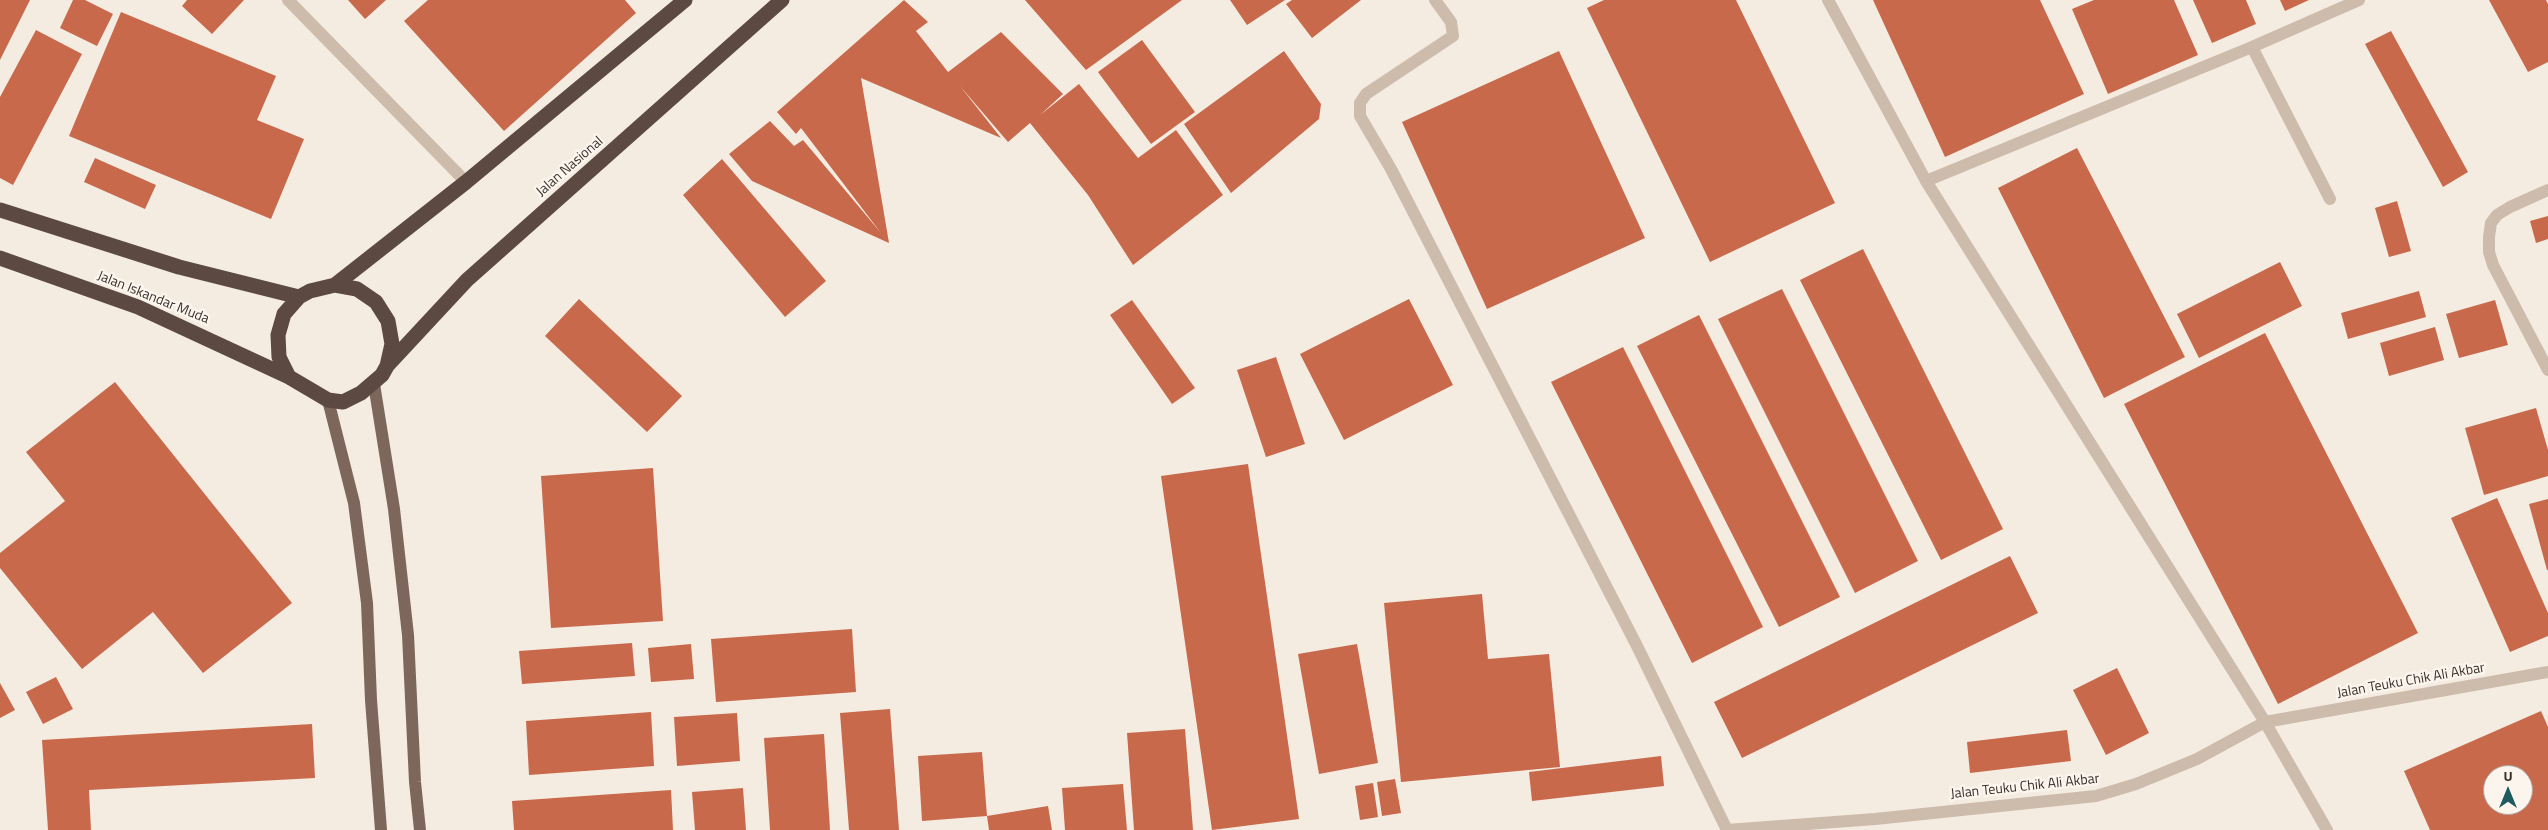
<!DOCTYPE html>
<html>
<head>
<meta charset="utf-8">
<style>
	body { margin:0 }
	#map { position:relative; width:2548px; height:830px; overflow:hidden; background:#f4ebe1; font-family:"Titillium Web",sans-serif }
	canvas { display:block }
	.north { position:absolute; left:2483px; top:765px; width:50px; height:50px; box-sizing:border-box; background:#fbf5ee; border:1px solid #aea6a0; border-radius:50%; rotate:0deg; font-size:14px; font-weight:700; line-height:20px; text-align:center; color:#3b302b }
	.north::after { content:''; display:block; margin:auto; width:18px; height:22px; background:#1f5a5e; clip-path:polygon(50% 0,100% 100%,50% 72%,0 100%) }
</style>
</head>
<body>
<div id="map">
<canvas width="2548" height="830"></canvas>
<div class="north">U</div>
</div>
<script>
const c = document.querySelector('canvas').getContext('2d');
c.lineJoin = 'round';
function fill(path, color) { c.fillStyle = color; c.fill(path, 'evenodd'); }
const toPath = rows => new Path2D(rows.map(r => 'M' + r).join(''));
function strokePath(path, color, width, dash) { c.strokeStyle = color; c.lineWidth = width; c.lineCap = dash ? 'butt' : 'round'; c.setLineDash(dash || []); c.stroke(path); }
function label(font, color, halo, rows, align = 'center') {
  c.font = font + ' "Titillium Web",sans-serif'; c.lineWidth = 5; c.setLineDash([]); c.textBaseline = 'middle'; c.strokeStyle = halo; c.fillStyle = color; for (const [text, x, y, turn = 0] of rows) {
    c.save(); c.translate(x, y); c.rotate((+turn || 0) * Math.PI / 180); c.textAlign = isNaN(turn) ? turn : align; if (halo) c.strokeText(text, 0, 0); c.fillText(text, 0, 0); c.restore();
  }
}
const building = toPath([
	[0,0,30,0,0,60],
	[73,0,85,0,113,14,97,46,60,28],
	[187,0,244,0,212,34,182,6],
	[348,0,386,0,365,19],
	[428,0,625,0,636,13,504,131,404,21],
	[904,0,928,22,916,31,948,72,1001,32,1063,94,1040,115,1079,84,1138,158,1176,130,1223,195,1133,265,1088,195,1030,123,1008,142,960,86,1001,138,861,78,889,243,752,181,729,154,770,121,794,146,803,140,881,233,801,128,796,134,777,112],
	[1025,0,1182,0,1086,70],
	[1230,0,1285,0,1247,25],
	[1292,0,1361,0,1312,38,1286,4],
	[1604,0,1736,0,1835,203,1710,262,1587,8],
	[1873,0,2040,0,2084,94,1945,157],
	[2094,0,2174,0,2198,55,2108,94,2072,9],
	[2193,0,2246,0,2256,24,2212,43],
	[2280,0,2309,0,2285,11],
	[2489,0,2546,0,2548,4,2548,62,2528,72],
	[121,12,276,76,257,120,304,139,271,219,69,136],
	[36,30,82,54,13,185,0,178,0,97],
	[2391,31,2468,172,2443,187,2365,44],
	[1142,40,1195,112,1151,144,1098,72],
	[1284,51,1321,104,1319,119,1231,193,1184,124],
	[1559,51,1645,238,1487,309,1402,122],
	[2077,148,2185,357,2104,398,1998,188],
	[95,158,156,185,145,209,84,182],
	[722,159,826,281,785,317,683,195],
	[2397,201,2411,251,2389,257,2375,208],
	[2548,216,2548,239,2536,243,2530,221],
	[1863,249,2003,529,1941,560,1800,280],
	[2280,262,2302,306,2199,358,2177,314],
	[1782,289,1918,561,1855,593,1718,319],
	[2419,291,2426,317,2348,339,2341,313],
	[579,299,682,396,647,432,545,336],
	[1409,299,1453,385,1344,440,1300,354],
	[1132,300,1195,388,1172,404,1110,315],
	[2495,300,2508,345,2459,358,2446,314],
	[1699,315,1840,597,1779,627,1637,346],
	[2435,327,2444,360,2389,376,2380,343],
	[2265,333,2418,633,2278,704,2124,404],
	[1623,347,1763,627,1692,663,1551,382],
	[1276,357,1305,444,1266,457,1237,370],
	[115,382,292,603,203,673,153,612,82,669,0,568,0,553,65,501,26,452],
	[2536,408,2548,450,2548,476,2484,495,2465,428],
	[1248,464,1299,819,1212,830,1161,476],
	[653,468,663,621,551,628,541,476],
	[2497,498,2548,613,2548,636,2510,652,2451,518],
	[2548,499,2548,570,2547,570,2529,504],
	[2010,556,2038,613,1742,758,1714,702],
	[1482,594,1488,659,1549,654,1560,767,1401,782,1384,603],
	[852,629,856,692,716,702,711,639],
	[632,643,635,676,522,684,519,651],
	[691,644,694,679,651,682,648,648],
	[1357,644,1378,763,1319,774,1298,654],
	[2117,668,2149,733,2106,755,2073,690],
	[56,677,73,709,43,724,26,692],
	[0,683,15,710,0,718],
	[890,709,899,830,849,830,840,713],
	[2541,711,2548,727,2548,830,2430,830,2404,771],
	[2493,775,2523,775,2523,805,2493,805],
	[651,712,654,766,529,775,526,721],
	[737,713,740,761,677,766,674,717],
	[312,724,315,778,89,790,91,830,48,830,42,740],
	[1185,729,1193,830,1134,830,1127,733],
	[2067,730,2071,761,1970,773,1967,742],
	[824,734,830,830,770,830,764,738],
	[982,752,987,816,922,821,918,756],
	[1661,756,1664,786,1532,801,1529,772],
	[1395,779,1401,813,1382,816,1377,782],
	[1373,783,1378,817,1360,820,1355,786],
	[1123,784,1127,830,1065,830,1062,788],
	[743,788,746,830,695,830,692,792],
	[671,790,673,830,514,830,512,801],
	[1048,806,1052,830,989,830,987,816]
]);
const street = toPath([
	[288,0,466,182],
	[1435,0,1451,22,1453,36,1366,94,1360,103,1360,116,1391,169,1637,646,1727,830],
	[1828,0,1926,181,2265,722,2327,830],
	[2252,47,2330,199],
	[1926,181,2252,47,2359,0],
	[2548,190,2510,207,2497,215,2491,223,2489,237,2489,252,2493,265,2548,370],
	[1727,830,1875,819,2096,796,2136,784,2197,759,2265,722,2548,672]
]);
const primary = toPath([
	[374,384,394,509,408,635,415,782,420,830],
	[328,400,354,503,367,603,371,700,381,830]
]);
const highway = toPath([
	[0,210,179,267,299,297],
	[0,258,138,307,289,377],
	[335,285,466,182,685,0],
	[335,285,357,289,376,302,388,321,392,344,387,366,382,375,361,393,343,402,328,400,289,377,279,357,278,335,284,314,299,297,310,291,335,285],
	[387,366,467,280,782,0]
]);
const streetNames = [
	["Jalan Nasional",570,167,-41],
	["Jalan Iskandar Muda",153,298,22],
	["Jalan Teuku Chik Ali Akbar",2411,681,-10],
	["Jalan Teuku Chik Ali Akbar",2025,787,-6]
];
fill(building, '#c8694b');
strokePath(street, '#cdbbac', 12);
strokePath(primary, '#7d675c', 12);
strokePath(highway, '#5c4a42', 15);
label('14px', '#3b302b', '#fbf5ee', streetNames);
</script>
</body>
</html>
